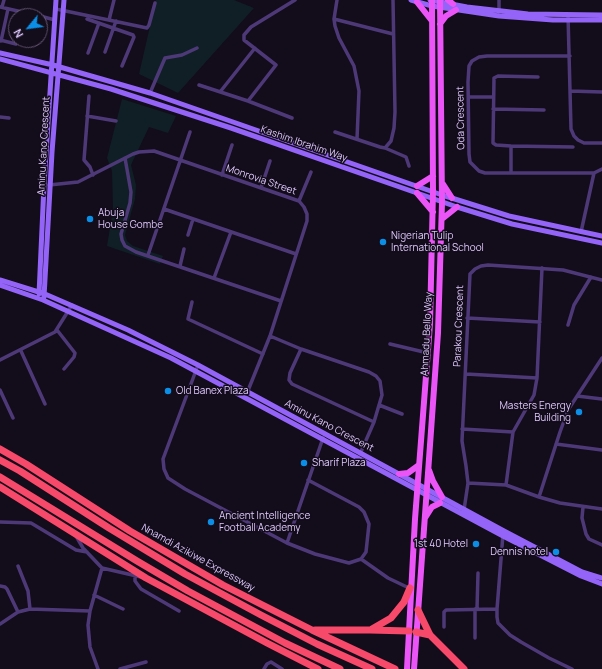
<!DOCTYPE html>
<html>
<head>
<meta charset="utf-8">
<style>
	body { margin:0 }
	#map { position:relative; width:602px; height:669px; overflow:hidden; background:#130c1b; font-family:Manrope,sans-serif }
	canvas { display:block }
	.north { position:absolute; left:8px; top:8px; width:40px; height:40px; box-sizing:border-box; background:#130c1b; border:1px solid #645775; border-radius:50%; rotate:241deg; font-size:11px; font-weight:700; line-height:16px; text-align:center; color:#dec8fd }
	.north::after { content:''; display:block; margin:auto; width:14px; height:18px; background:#0b8fe6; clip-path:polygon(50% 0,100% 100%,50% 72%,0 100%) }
</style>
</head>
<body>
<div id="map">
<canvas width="602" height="669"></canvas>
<div class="north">N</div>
</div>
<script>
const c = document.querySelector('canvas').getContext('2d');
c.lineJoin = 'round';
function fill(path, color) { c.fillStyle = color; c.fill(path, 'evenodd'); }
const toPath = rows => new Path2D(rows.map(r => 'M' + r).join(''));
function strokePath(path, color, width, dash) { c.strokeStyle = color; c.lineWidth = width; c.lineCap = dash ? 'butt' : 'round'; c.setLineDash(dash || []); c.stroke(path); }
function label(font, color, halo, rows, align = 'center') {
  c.font = font + ' Manrope,sans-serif'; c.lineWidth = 3; c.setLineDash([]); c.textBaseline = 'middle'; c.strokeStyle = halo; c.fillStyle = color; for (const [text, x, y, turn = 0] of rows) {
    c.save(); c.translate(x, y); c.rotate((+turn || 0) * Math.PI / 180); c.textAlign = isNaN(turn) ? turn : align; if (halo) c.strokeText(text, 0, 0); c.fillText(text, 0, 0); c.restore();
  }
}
const green = toPath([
	[156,0,234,0,254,8,178,93,139,74],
	[122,99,176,116,168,133,149,127,131,165,136,185,135,199,125,235,127,241,133,246,163,256,160,264,107,246,113,210,112,171,107,158]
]);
const street = toPath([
	[337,0,334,19,335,26,339,38,354,66,359,91,357,139],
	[0,7,40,16],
	[2,7,4,0],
	[56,9,147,28,149,25,155,3],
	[499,13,499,0],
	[568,15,571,129,574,136,578,140,584,143,602,143],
	[40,16,55,20],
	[87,19,133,35,134,37,122,66],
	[334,19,393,34],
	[109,20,114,0],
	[0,40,16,44],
	[1,41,8,9],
	[105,52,116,21],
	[88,53,99,23],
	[570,56,487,56,479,57,472,61,469,66,468,82,469,154,470,162,479,171,485,173,594,173,602,169],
	[538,77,498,76,494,78,493,143,496,145,511,146,573,147],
	[199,85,248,101,292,118],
	[570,91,602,92],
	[220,92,255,48],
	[150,93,165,58,182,55,197,48],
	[89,96,84,160,90,167,93,175],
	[469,97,493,97],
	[248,101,276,65,244,40,244,35,251,27,295,0],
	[493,109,544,110],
	[87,116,116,121],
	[0,117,9,118],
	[335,132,380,147,385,148,391,141,394,128,395,112,393,0],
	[511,146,511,173],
	[385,148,406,157,409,166],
	[125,158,131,192,130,203,121,234,122,240,125,246,136,252,281,301],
	[222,175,232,145],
	[49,185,78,182,133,154,139,152,154,151,299,201,304,207,307,214,307,221,270,336,247,393],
	[261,188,270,161],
	[299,201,311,172],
	[164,209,296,254],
	[581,232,594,173],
	[188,235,193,219],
	[148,255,190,132],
	[180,266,184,249],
	[214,278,231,232],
	[192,302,188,319,263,354],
	[467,318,540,322],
	[568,325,574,305,591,277],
	[57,330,75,353,74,357,64,369],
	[270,336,301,349,369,372,376,376,380,381,382,395,374,422,360,454],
	[390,344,428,353],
	[301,349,290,373,289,380,292,384,374,422],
	[21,351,45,404],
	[0,360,55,332,72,305],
	[198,365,163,459,164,469,168,478,185,489,287,543,315,554,349,563,361,559,366,552,369,524,364,512,359,507,308,480],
	[466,374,537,378],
	[0,390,13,418],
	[577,396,602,399],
	[379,405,402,414],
	[462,429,513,432],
	[556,444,602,450],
	[468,483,506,485,539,497,560,503,602,509],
	[506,485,513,432,534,395,537,378,542,268],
	[539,497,560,432,568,410,602,358],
	[583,507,582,518,586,534,589,539,602,545],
	[464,510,468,483,466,466,462,441,470,274,475,269,481,266,488,265,563,270,602,280],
	[0,522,31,523,76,550,87,552],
	[503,534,497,609,497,617,498,623,510,635,521,642,549,658,572,669],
	[76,536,83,548,102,568,141,577],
	[287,543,323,438],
	[361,559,388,578,409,588],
	[18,566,28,591,30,609],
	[135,576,135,581,141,589,179,611],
	[0,586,5,587,7,589,18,612],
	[94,595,123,609],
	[475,609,475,638],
	[477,609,478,573],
	[0,624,18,612,30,609,90,611],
	[444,627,444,612,446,610,497,609],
	[98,669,90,647,88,625,90,611,102,568],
	[120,669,146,662],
	[264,669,267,664,271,662,282,669]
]);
const secondary = toPath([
	[411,0,432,6,499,16,553,20,602,20],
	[430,0,467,7,528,14,602,15],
	[0,53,53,65,150,93,442,195,509,216,602,236],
	[0,59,111,89,231,128,457,207,512,224,602,243],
	[0,280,45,294,128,330,198,365,504,531,582,572,602,578],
	[0,285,43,300,171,358,503,536,581,576,602,584],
	[39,294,44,185,56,0],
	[44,297,52,152,64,0]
]);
const primary = toPath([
	[448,0,453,4],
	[417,2,432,21],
	[440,24,446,16,456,10],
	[443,184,452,198],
	[417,186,433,176],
	[417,193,433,212],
	[442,219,457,207],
	[429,470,433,481,442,497],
	[399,474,408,473,419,465],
	[425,518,432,507,440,503],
	[407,669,415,519,430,324,433,191,432,0],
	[414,669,438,333,442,203,440,0]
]);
const highway = toPath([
	[0,449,26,464,130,531,223,585,312,630,395,669],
	[0,460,20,471,109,528,185,574,261,615,317,644,372,669],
	[0,477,137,561,188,591,285,643,340,669],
	[0,487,146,578,267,643,318,669],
	[418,610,430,635,464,669],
	[372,629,391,618,404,602,410,588],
	[315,630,370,630,409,631],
	[416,632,430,635]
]);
const markers = [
	[90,219,4,"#0b8fe6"],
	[383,242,4,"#0b8fe6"],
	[168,391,4,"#0b8fe6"],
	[579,412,4,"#0b8fe6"],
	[304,463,4,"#0b8fe6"],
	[211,522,4,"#0b8fe6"],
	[476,544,4,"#0b8fe6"],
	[556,552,4,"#0b8fe6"]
];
const streetNames = [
	["Oda Crescent",461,118,-91],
	["Kashim Ibrahim Way",304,144,19],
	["Aminu Kano Crescent",44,146,-87],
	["Monrovia Street",261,180,19],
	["Parakou Crescent",459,326,-88],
	["Ahmadu Bello Way",427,334,-87],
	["Aminu Kano Crescent",329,426,28],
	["Nnamdi Azikiwe Expressway",198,558,29]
];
const poiNames = [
	["Abuja",98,213],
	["House Gombe",98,225],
	["Nigerian Tulip",391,236],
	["International School",391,248],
	["Old Banex Plaza",176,391],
	["Masters Energy",571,406,"right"],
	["Building",571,418,"right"],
	["Sharif Plaza",312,463],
	["Ancient Intelligence",219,516],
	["Football Academy",219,528],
	["1st 40 Hotel",468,544,"right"],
	["Dennis hotel",548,552,"right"]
];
fill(green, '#0f1f25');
strokePath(street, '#4e3978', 3.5);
strokePath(secondary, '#9464f8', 5);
strokePath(primary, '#eb55f7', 6);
strokePath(highway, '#f74969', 7);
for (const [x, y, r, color] of markers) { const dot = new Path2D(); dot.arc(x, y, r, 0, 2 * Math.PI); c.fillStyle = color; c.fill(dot); strokePath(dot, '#130c1b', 1.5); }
label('10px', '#dec8fd', '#130c1b', streetNames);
label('10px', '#dec8fd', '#130c1b', poiNames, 'left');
</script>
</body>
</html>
